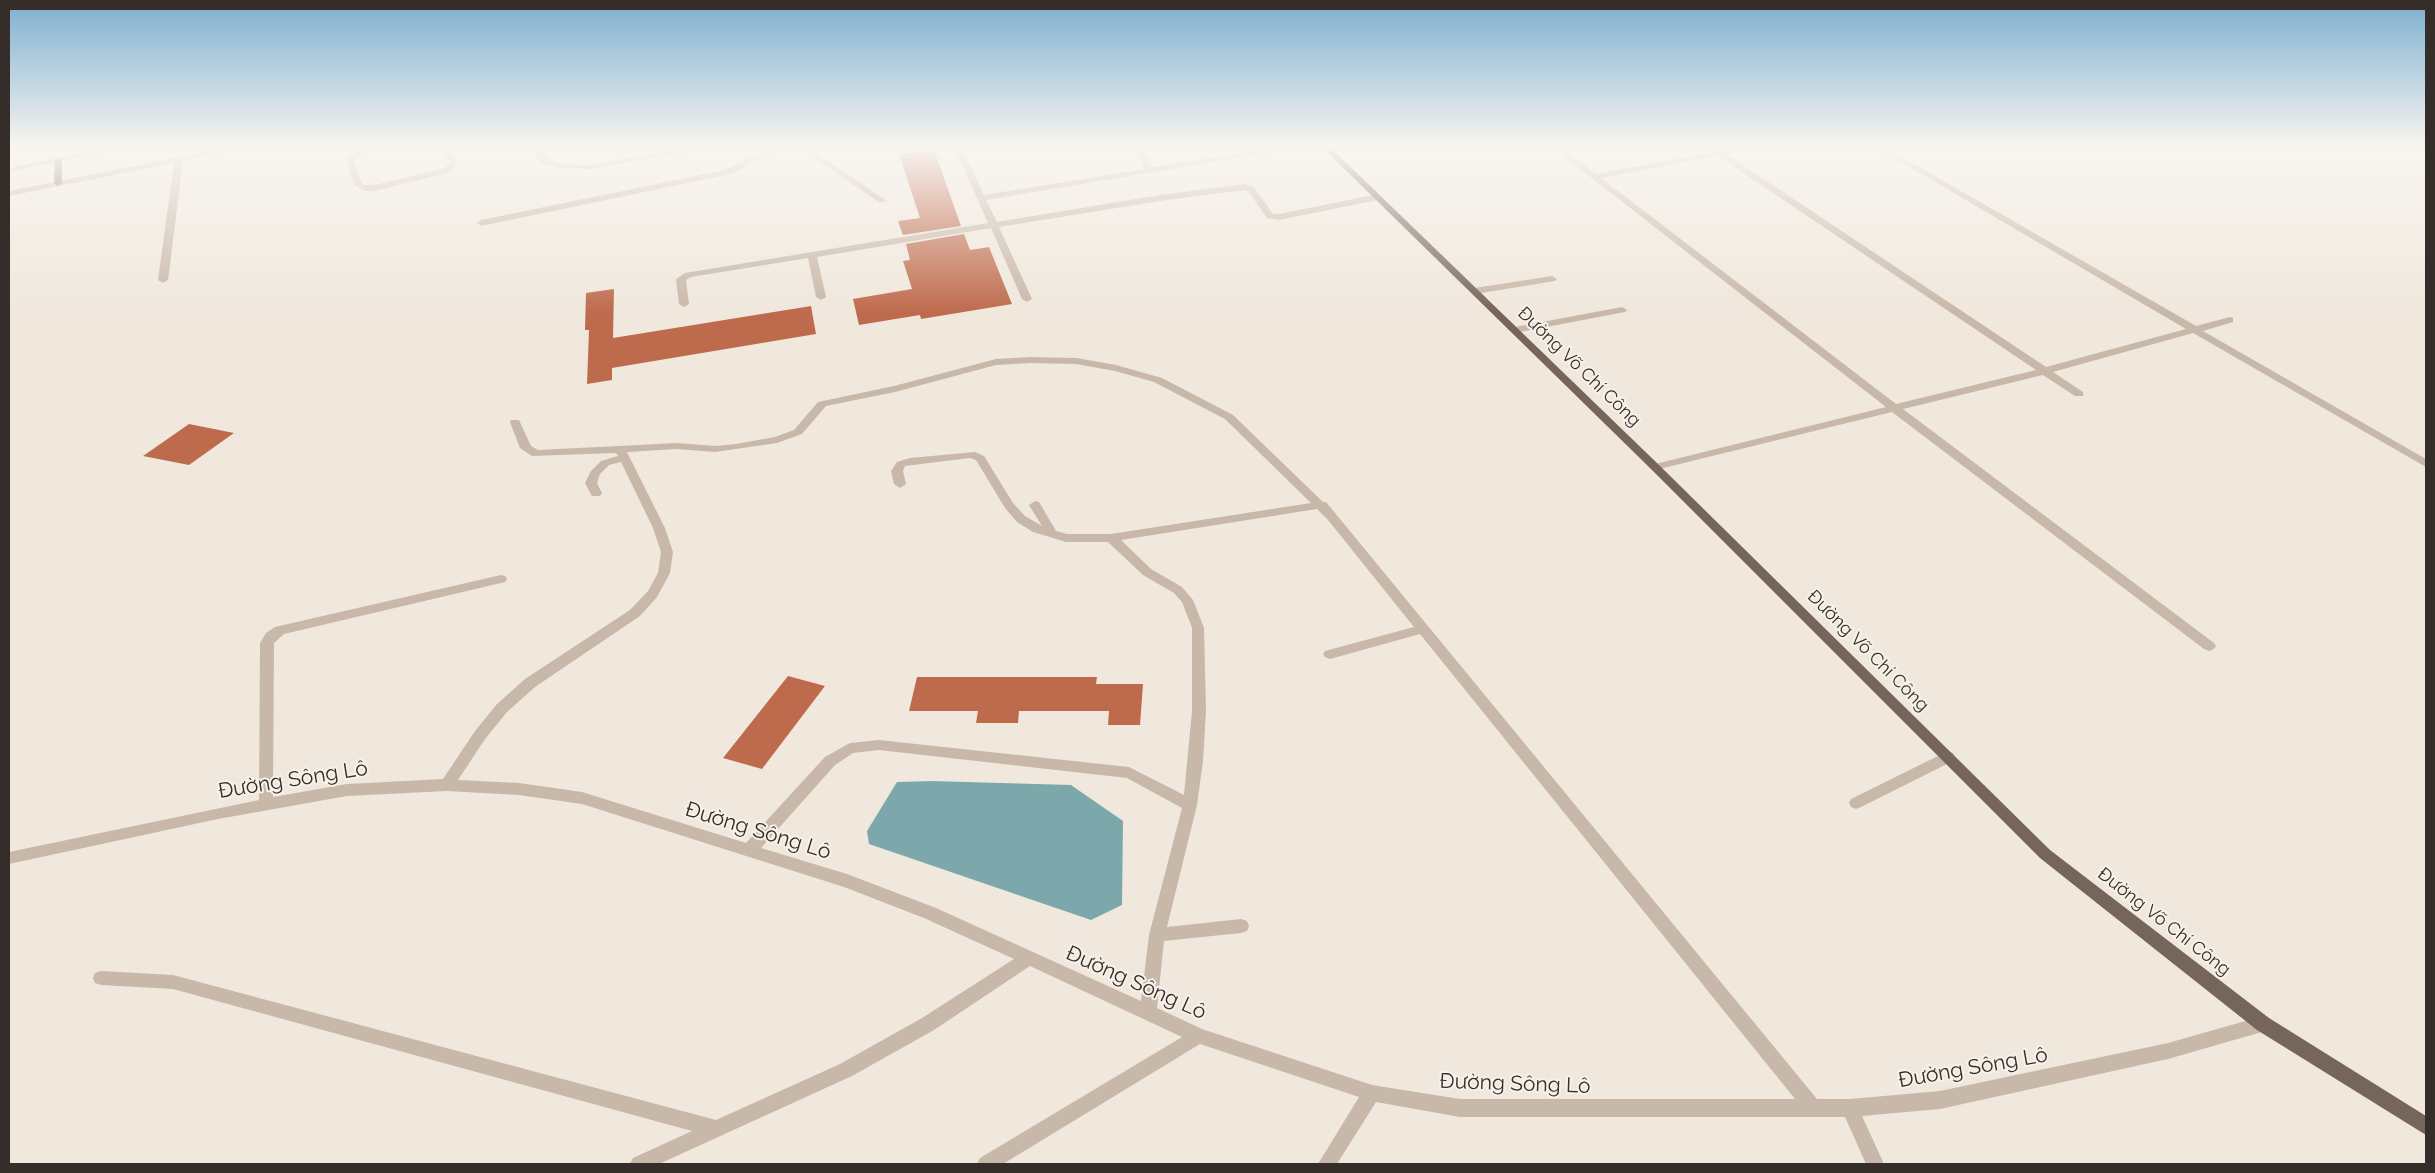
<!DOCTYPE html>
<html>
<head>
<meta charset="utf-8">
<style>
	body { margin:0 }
	#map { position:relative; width:2435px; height:1173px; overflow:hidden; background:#f0e8dd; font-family:Raleway,sans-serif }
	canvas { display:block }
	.frame { position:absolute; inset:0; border:10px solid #352d29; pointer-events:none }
</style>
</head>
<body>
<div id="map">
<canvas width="2435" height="1173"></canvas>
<div class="frame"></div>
</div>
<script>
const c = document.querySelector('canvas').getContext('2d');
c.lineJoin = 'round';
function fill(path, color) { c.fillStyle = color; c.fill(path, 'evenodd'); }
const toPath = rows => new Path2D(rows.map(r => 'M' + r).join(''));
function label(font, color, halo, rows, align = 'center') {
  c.font = font + ' Raleway,sans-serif'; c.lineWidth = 4; c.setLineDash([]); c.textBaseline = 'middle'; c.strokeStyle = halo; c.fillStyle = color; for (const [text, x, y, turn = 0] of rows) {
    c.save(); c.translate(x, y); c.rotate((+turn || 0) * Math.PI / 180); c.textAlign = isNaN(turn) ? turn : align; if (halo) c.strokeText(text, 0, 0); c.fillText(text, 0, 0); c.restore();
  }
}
const water = toPath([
	[932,781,1071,785,1123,821,1122,905,1091,920,869,844,867,831,897,782]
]);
const building = toPath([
	[934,150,961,226,903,235,898,221,920,218,899,154],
	[964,234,970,250,989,247,1012,304,921,319,920,315,859,325,853,299,912,289,903,261,910,260,906,244],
	[614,289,613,338,811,306,816,334,612,368,612,380,587,384,589,330,585,330,586,293],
	[189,424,234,433,189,465,143,456],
	[788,676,825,686,762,769,723,758],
	[917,677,1097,677,1096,684,1143,684,1140,725,1108,725,1109,711,1019,711,1018,723,976,723,978,711,909,711]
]);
const minor = toPath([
	[106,148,121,148,9,172,9,168,106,148],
	[224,148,239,148,183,161,168,280,163,283,158,280,174,163,9,196,9,191,224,148],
	[368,148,383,148,363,154,354,161,362,184,366,185,374,185,445,168,450,162,441,148,449,148,458,162,451,172,374,191,365,191,354,185,346,160,357,150,368,148],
	[532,148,540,148,548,160,563,164,590,165,687,148,704,148,700,150,590,169,563,168,542,164,532,148],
	[770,148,780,148,731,174,481,226,477,223,481,220,725,170,770,148],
	[800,148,809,148,887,201,880,203,800,148],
	[958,148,966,148,964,151,984,195,1145,169,1134,148,1142,148,1153,167,1272,148,1289,148,1285,150,986,200,997,222,1160,195,1244,184,1254,187,1273,214,1279,214,1378,194,1382,197,1378,200,1279,220,1267,218,1248,191,1244,190,1160,201,999,227,1032,299,1027,302,1022,299,991,228,817,257,826,297,821,300,816,297,808,258,691,277,686,280,689,304,684,307,679,304,676,279,685,273,988,223,956,151,958,148],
	[1553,148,1562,148,1596,174,1712,152,1707,148,1716,148,1720,151,1751,148,1750,150,1726,154,2046,367,2186,329,1877,148,1886,148,2196,326,2230,317,2233,318,2233,322,2203,331,2426,459,2426,467,2193,333,2053,372,2083,392,2083,396,2075,396,2043,375,1903,409,2214,643,2216,646,2214,649,2209,651,2204,649,1892,412,1655,470,1651,469,1649,467,1651,465,1886,407,1553,148],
	[1718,156,2036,370,1896,404,1601,178,1718,156],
	[1552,276,1557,279,1555,281,1475,294,1470,291,1475,288,1552,276],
	[1622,307,1627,310,1625,312,1515,333,1510,330,1515,327,1622,307],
	[1031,357,1076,358,1116,365,1162,378,1233,415,1323,502,1326,502,1817,1099,1850,1099,1940,1091,2168,1043,2263,1016,2269,1018,2271,1024,2269,1030,2168,1059,1940,1109,1862,1116,1884,1164,1866,1164,1845,1117,1460,1117,1376,1102,1337,1164,1318,1164,1359,1097,1200,1044,1003,1164,977,1164,980,1158,1182,1037,1030,966,934,1030,852,1076,659,1164,630,1164,633,1158,692,1131,173,989,101,985,95,983,93,978,95,973,101,971,173,975,716,1120,840,1064,922,1018,1014,959,924,918,844,887,582,804,519,795,447,791,347,796,218,819,9,864,9,852,259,800,260,643,266,633,275,627,501,575,505,576,507,579,505,582,501,583,284,634,274,643,273,797,347,784,443,779,475,731,497,704,525,679,630,610,648,591,658,573,661,552,653,528,621,462,609,465,600,474,597,483,602,493,600,496,592,496,585,483,591,471,601,461,618,456,616,453,532,456,520,448,510,422,511,420,519,420,531,446,538,450,677,443,715,446,736,444,775,437,794,430,818,402,894,386,996,359,1031,357],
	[1031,363,1076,364,1115,371,1154,382,1225,419,1311,503,1111,534,1067,534,1056,531,1039,502,1035,501,1029,505,1042,526,1025,516,1013,503,984,456,975,452,910,458,897,462,891,471,894,484,900,488,906,484,903,471,905,466,970,458,976,460,1005,508,1017,522,1033,532,1066,542,1108,542,1143,575,1174,593,1182,602,1192,628,1192,711,1184,795,1129,767,879,740,850,743,825,757,746,843,582,792,519,783,458,780,485,739,507,712,535,687,640,616,657,597,670,573,673,552,665,528,627,452,677,449,715,452,777,443,802,434,826,406,895,392,996,365,1031,363],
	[1317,509,1328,520,1414,627,1325,651,1323,654,1325,657,1330,659,1420,634,1795,1099,1460,1099,1372,1085,1202,1029,1157,1008,1164,941,1241,933,1247,931,1249,926,1247,921,1241,919,1167,927,1197,805,1203,761,1206,711,1204,628,1193,600,1182,587,1151,569,1121,540,1317,509],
	[879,750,1127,778,1182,808,1149,935,1141,1001,936,908,847,874,761,848,835,765,853,753,879,750],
	[1948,751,1953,753,1955,757,1953,761,1861,807,1856,809,1851,807,1849,803,1851,799,1948,751]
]);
const major = toPath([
	[1323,148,1331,148,1659,465,2050,850,2269,1018,2426,1116,2426,1135,2257,1030,2040,858,1651,469,1323,148],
	[55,158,62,160,62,183,58,186,54,183,55,158]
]);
const streetNames = [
	["Đường Võ Chí Công",1579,367,44],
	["Đường Võ Chí Công",1868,651,45],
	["Đường Võ Chí Công",2164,922,38]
];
const nearStreetnames = [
	["Đường Sông Lô",293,780,-9],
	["Đường Sông Lô",758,831,17],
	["Đường Sông Lô",1136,983,24],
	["Đường Sông Lô",1973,1068,-10],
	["Đường Sông Lô",1515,1084,2]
];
fill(water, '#7da8ab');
fill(building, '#be6b4d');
fill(minor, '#c8b8a9');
fill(major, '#76655b');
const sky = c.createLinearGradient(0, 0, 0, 312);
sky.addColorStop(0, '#7dafd0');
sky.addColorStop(0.47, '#f8f5f0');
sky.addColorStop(1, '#f8f5f000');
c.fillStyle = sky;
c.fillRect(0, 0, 2435, 312);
label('18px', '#352d29', '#f8f1e9', streetNames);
label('21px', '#352d29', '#f8f1e9', nearStreetnames);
</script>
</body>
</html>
